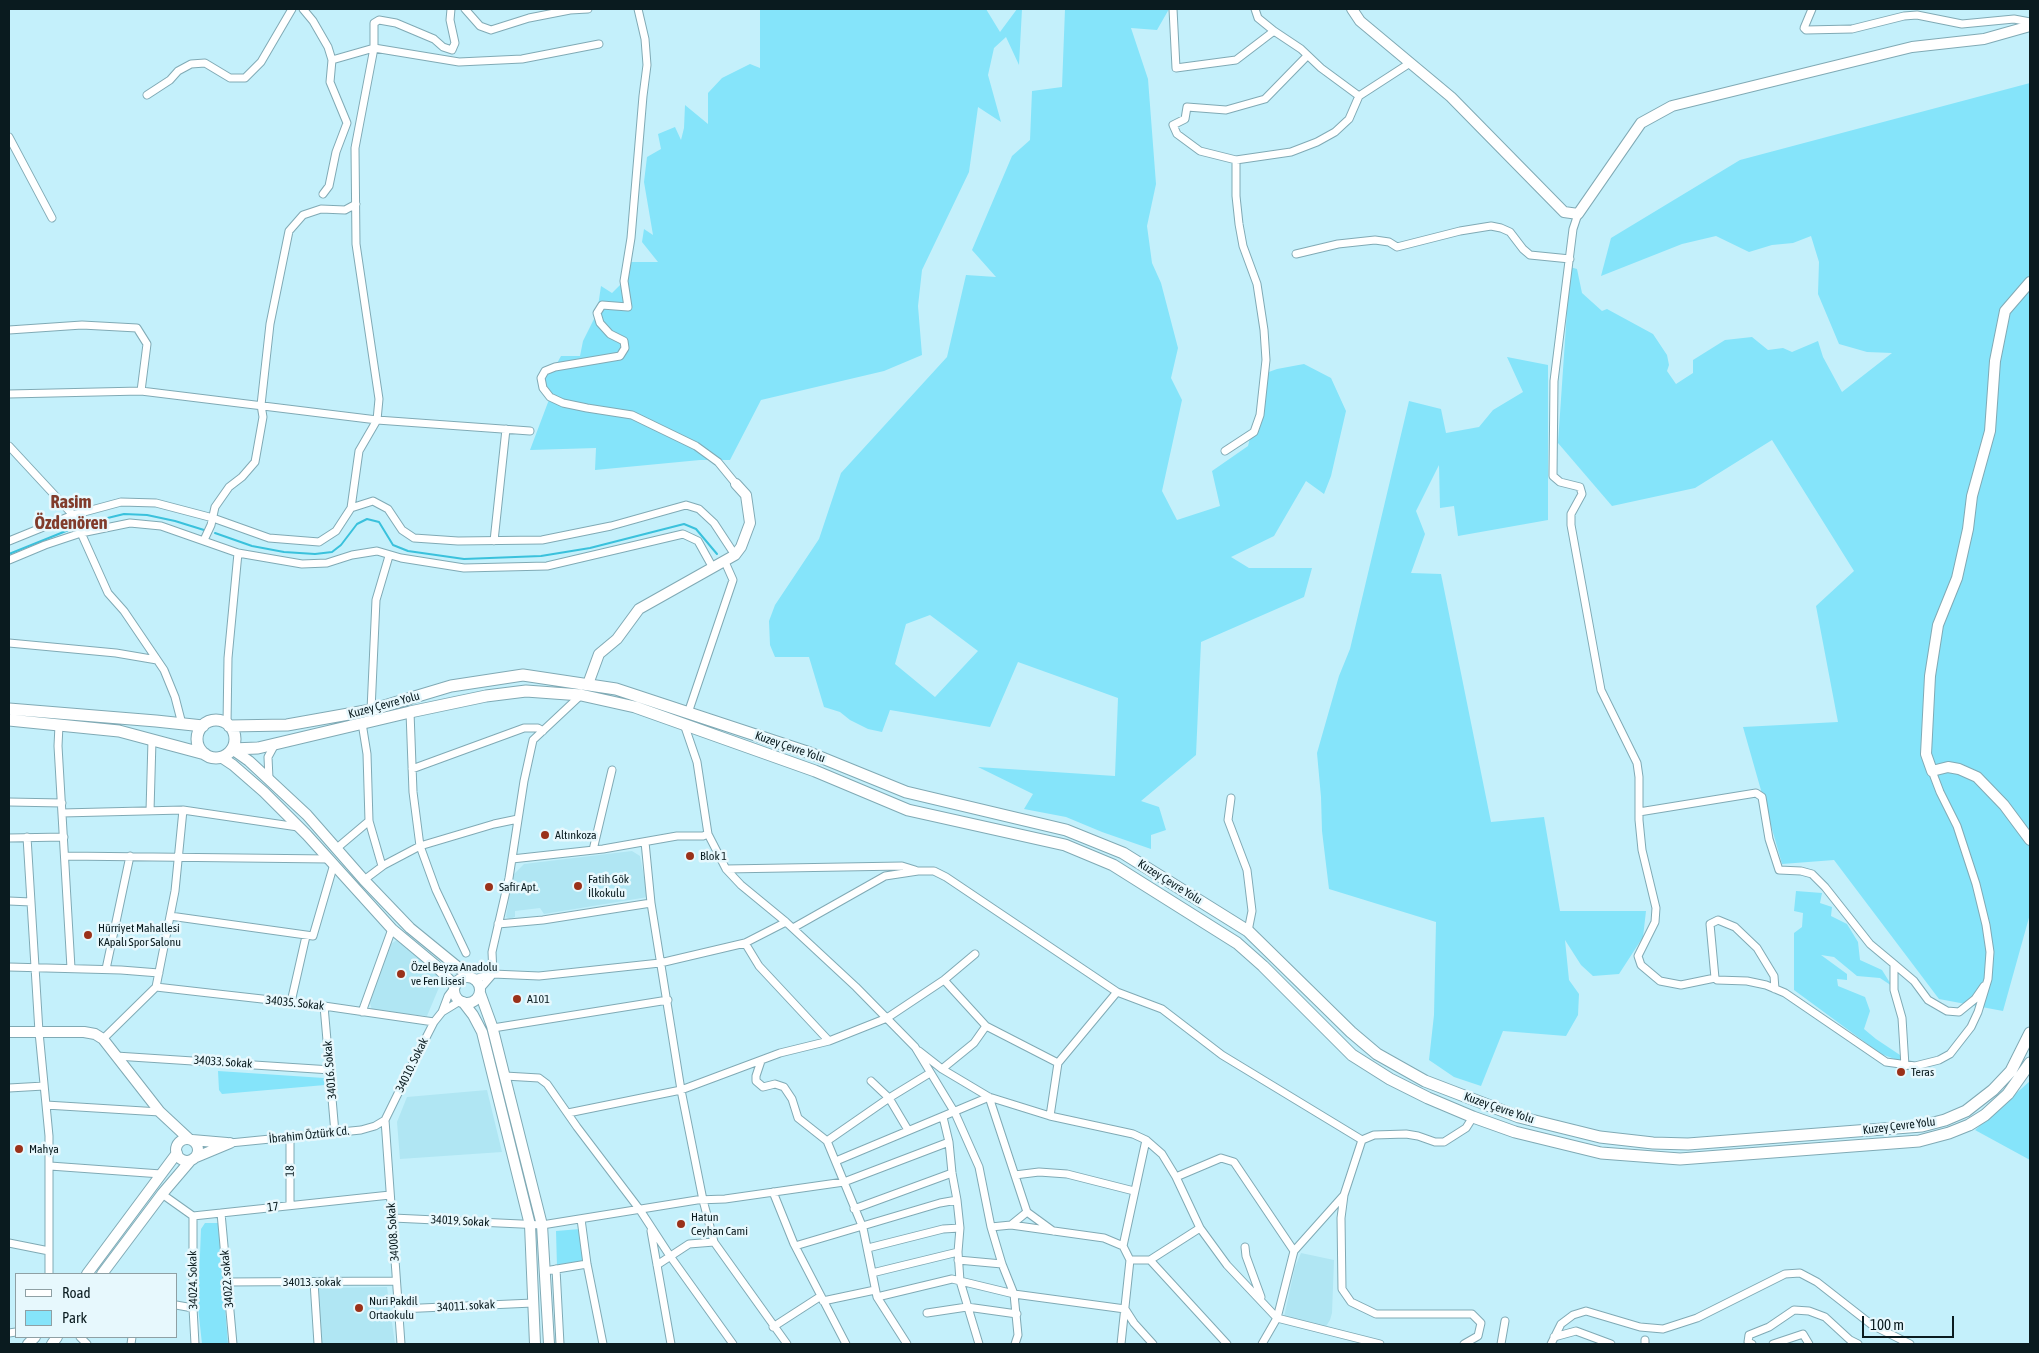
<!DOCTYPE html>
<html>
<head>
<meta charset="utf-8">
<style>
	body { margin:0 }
	#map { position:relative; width:2039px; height:1353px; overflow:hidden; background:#c4f0fb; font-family:"Asap Condensed",sans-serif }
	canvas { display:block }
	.frame { position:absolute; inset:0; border:10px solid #0a1b1f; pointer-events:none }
	.legend { position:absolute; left:15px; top:1273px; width:162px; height:65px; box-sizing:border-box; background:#e7f8fd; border:1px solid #8fa0a4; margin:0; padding:6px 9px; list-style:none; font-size:15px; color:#0a1b1f }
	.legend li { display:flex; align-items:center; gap:10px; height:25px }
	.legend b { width:25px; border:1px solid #8fa0a4 }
	.scale { position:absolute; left:1862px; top:1316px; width:92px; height:22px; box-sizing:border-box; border:2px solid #0a1b1f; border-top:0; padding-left:6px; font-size:15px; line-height:18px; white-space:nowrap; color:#0a1b1f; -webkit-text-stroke:4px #e7f8fd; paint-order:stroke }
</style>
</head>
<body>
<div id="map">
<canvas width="2039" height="1353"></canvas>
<div class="frame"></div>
<ul class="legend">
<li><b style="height:6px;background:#fff"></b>Road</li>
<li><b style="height:14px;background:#85e4fa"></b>Park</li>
</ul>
<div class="scale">100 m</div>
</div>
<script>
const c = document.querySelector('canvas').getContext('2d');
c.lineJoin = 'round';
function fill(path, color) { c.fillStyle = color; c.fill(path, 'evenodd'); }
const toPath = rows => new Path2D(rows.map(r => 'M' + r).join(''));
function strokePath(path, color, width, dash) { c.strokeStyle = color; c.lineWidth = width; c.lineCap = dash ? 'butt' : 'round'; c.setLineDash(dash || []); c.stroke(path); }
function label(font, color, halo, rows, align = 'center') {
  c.font = font + ' "Asap Condensed",sans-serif'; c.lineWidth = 5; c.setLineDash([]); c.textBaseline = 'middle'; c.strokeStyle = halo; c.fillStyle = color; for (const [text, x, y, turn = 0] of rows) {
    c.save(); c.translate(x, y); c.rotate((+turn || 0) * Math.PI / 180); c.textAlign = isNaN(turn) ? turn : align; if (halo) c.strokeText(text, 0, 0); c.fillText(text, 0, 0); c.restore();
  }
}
const built = toPath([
	[632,851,640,856,648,897,544,914,540,908,515,911,515,917,510,919,506,917,513,875,524,864],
	[397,940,435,970,439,976,440,985,427,1016,372,1010,370,1003,389,945],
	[487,1090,502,1152,400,1159,397,1122,407,1097],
	[1301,1253,1334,1260,1332,1313,1330,1320,1325,1328,1284,1317,1295,1267],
	[387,1287,395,1344,322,1344,318,1288]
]);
const green = toPath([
	[760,9,986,9,1000,32,1017,9,1022,9,1019,65,1006,37,994,48,988,75,1001,122,978,107,969,172,922,270,918,306,922,355,884,371,761,400,730,460,700,460,595,470,596,448,530,450,550,397,541,378,555,367,561,356,580,356,583,341,597,313,601,286,612,293,624,281,627,262,658,262,642,242,644,229,653,235,644,182,647,157,661,149,658,134,675,127,681,140,684,128,685,105,708,124,708,93,722,78,750,64,760,68],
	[1065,9,1169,9,1157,30,1131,28,1148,79,1156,184,1147,226,1152,263,1161,283,1178,348,1171,378,1182,400,1162,491,1177,520,1220,506,1212,471,1248,446,1266,373,1277,369,1304,364,1331,378,1346,411,1331,476,1324,494,1306,481,1274,536,1231,557,1249,568,1312,568,1304,597,1201,642,1196,755,1141,801,1159,807,1166,830,1151,835,1151,849,1102,832,1066,817,1024,809,1033,794,978,767,1115,776,1118,698,1018,662,990,727,890,710,882,732,868,729,850,720,840,712,824,707,809,657,775,657,770,645,769,621,775,605,819,539,841,473,947,357,966,275,996,277,972,250,1012,156,1030,140,1032,91,1062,87],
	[930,615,978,651,935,697,895,664,906,624],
	[2030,83,2030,914,2003,1011,1939,999,1834,860,1782,864,1743,727,1838,722,1816,606,1854,571,1772,440,1695,488,1612,506,1558,443,1570,267,1577,269,1582,293,1602,311,1607,309,1653,334,1667,355,1669,365,1667,371,1676,384,1693,373,1693,360,1725,340,1752,337,1768,350,1783,348,1792,352,1818,341,1823,357,1842,392,1892,353,1867,352,1839,344,1818,294,1819,262,1811,236,1793,243,1772,245,1749,252,1716,236,1682,244,1601,276,1611,238,1740,160],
	[1507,357,1548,365,1548,520,1458,536,1454,506,1440,508,1439,465,1416,511,1425,534,1411,573,1441,574,1491,822,1544,817,1560,911,1646,911,1643,937,1619,974,1593,976,1581,965,1565,940,1569,980,1579,994,1578,1015,1566,1036,1503,1031,1481,1086,1454,1077,1429,1060,1434,1015,1436,922,1329,889,1322,831,1321,797,1317,753,1339,676,1350,649,1409,401,1441,409,1446,433,1479,427,1493,410,1523,392],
	[1796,891,1822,893,1820,903,1832,907,1831,916,1847,924,1858,942,1860,960,1882,970,1892,986,1880,978,1857,976,1834,957,1821,955,1847,974,1847,980,1837,979,1838,986,1865,997,1870,1011,1864,1029,1876,1039,1903,1057,1900,1061,1881,1054,1794,990,1794,933,1802,927,1803,913,1794,911],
	[218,1071,324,1078,325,1085,222,1094,219,1090],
	[2030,1081,2030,1160,1975,1130],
	[205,1223,218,1223,228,1344,202,1344,198,1307,201,1229],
	[580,1229,585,1263,557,1267,556,1231]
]);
const stream = toPath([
	[83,524,124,514,147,515,175,521,204,530],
	[215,533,252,546,284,552,315,554,332,552,341,545,357,524,367,519,379,522,393,545,408,551,464,559,541,556,590,548,684,524,696,529,717,554],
	[9,554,71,529]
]);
const street = toPath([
	[303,9,313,21,328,47,332,60,330,82,347,123,336,152,329,186,323,194],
	[465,9,480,26,491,30,529,18,570,10,588,9],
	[638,9,645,39,647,65,643,96,631,238,624,281,628,307,602,305,597,313,600,323,610,334,624,341,625,348,620,356,555,367,545,371,541,378,543,388,550,397,563,403,587,408,632,415,696,446,718,462,736,484],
	[1173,9,1176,68,1236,60,1274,31],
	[1255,9,1258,18,1274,31,1301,49,1321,68,1359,96],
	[1812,9,1804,28,1806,30,1852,29,1904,16,1917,15,1962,24,2014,19,2030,22],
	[332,60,374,48,459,62,522,59,599,44],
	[147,95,170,80,178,71,191,64,205,63,230,78,245,78,261,62,292,9],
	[9,137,52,218],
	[1236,160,1200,151,1177,134,1173,125,1185,119,1187,107,1226,110,1265,99,1307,56],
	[1578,214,1573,229,1554,381,1553,476,1560,482,1580,487,1582,494,1571,514,1571,525,1601,690,1637,763,1639,777,1639,820,1642,850,1656,908,1655,922,1638,956,1641,965,1660,981,1681,985,1715,978,1717,980,1747,981,1766,985,1785,993,1886,1062,1915,1066,1939,1060,1950,1054,1971,1027,1978,1012,1988,979,1990,952,1986,925,1976,884,1957,826,1940,792,1932,771],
	[1296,254,1338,244,1375,240,1389,242,1397,247,1460,231,1491,226,1501,228,1510,232,1523,249,1530,255,1570,259],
	[9,330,82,325,137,328,147,344,141,391],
	[9,394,141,391,377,420,530,431],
	[9,446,73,515,108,593,124,611,164,670,175,697,182,724],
	[1225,451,1254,432,1260,415,1266,360,1264,330,1257,284,1243,246,1239,224,1236,196,1236,160,1291,152,1317,142,1335,132,1349,119,1359,96,1410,63],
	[351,508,359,451,377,420,379,399,356,244,355,148,374,48,374,23,379,20,396,23,434,39,443,47,452,50,455,43,450,20,451,9],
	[204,540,211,525,215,507,229,487,242,477,255,462,263,417,261,405,270,324,289,231,303,215,321,209,345,210,356,204],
	[9,541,73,515,121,502,156,503,213,518,269,538,319,542,336,531,351,508,373,501,388,509,402,530,414,538,458,541,542,540,611,526,686,505,699,509,714,523,735,555],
	[494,541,506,429],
	[9,560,45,545,81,533,130,523,161,526,238,553,302,564,327,563,352,555,377,551,401,558,464,568,547,566,683,534,698,541,713,568],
	[9,643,116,653,157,660],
	[371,710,376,600,389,556],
	[410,712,413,792,420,846,436,890,466,953],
	[688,713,733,580,725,562],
	[362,723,367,754,369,821,382,866],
	[227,724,228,658,238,553],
	[684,724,697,762,708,834,726,869,741,885,786,922,856,987,915,1047,955,1113,979,1167,991,1227,1002,1264,1014,1294,1018,1335,1015,1344],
	[59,725,58,746,71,968],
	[412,769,524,728,538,728,543,731],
	[269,779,268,757,275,744],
	[1231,798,1228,820,1247,870,1252,911,1248,931],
	[9,802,62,803],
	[150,811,152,740],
	[1639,812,1756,793,1762,797,1769,839,1779,870,1801,871,1812,874,1825,887,1870,944,1894,964,1894,990,1902,1018,1905,1066],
	[62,813,183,810,298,827],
	[27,837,39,1032,49,1136,49,1274],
	[9,838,64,837],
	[645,842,651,903,681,1090,703,1200,714,1242,787,1344],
	[337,848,369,821],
	[593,850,612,770],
	[65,856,329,859],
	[512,859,603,849,677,836,703,836,708,834],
	[726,869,902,866,915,870],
	[364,880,384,865,420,846,494,824,518,819],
	[9,901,31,902],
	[170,916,313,936,334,864],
	[498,924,543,920,651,903],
	[793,928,885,876,918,871,934,871,946,877,1117,992],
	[745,943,759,966,829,1041],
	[1894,964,1914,981,1928,1000,1947,1011,1959,1012,1975,999,1984,986],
	[9,967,121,970,159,973],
	[106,969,130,856],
	[1715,978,1710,924,1718,920,1735,927,1757,948,1774,976,1775,989],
	[474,979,493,974,539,976,660,963,745,943,786,922],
	[944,980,986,1026,1058,1063],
	[156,987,324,1006,434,1022],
	[454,988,448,996,442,1012,460,1001],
	[480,989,493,974,492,952,509,878,524,781,533,740,581,695],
	[291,1002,306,936],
	[324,1006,335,1133],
	[362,1012,392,929],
	[493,1028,668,1000],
	[103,1039,156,987,175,891,183,810],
	[919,1051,942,1069,989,1097,1050,1116,1133,1134,1146,1140,1162,1154,1176,1177,1200,1228,1227,1265,1277,1318,1380,1344],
	[116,1056,331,1070],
	[761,1061,756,1076,756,1081,763,1087,775,1084,784,1087,792,1099,798,1118,827,1141,863,1228,877,1297,907,1344],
	[942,1069,974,1043,986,1026],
	[505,1076,539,1078,547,1084,577,1127,640,1210,670,1256,733,1344],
	[871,1081,889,1098,908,1130],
	[9,1088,44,1086],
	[989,1097,1027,1212,1011,1225],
	[46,1105,160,1112],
	[568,1113,681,1090,780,1053,829,1041,887,1018,944,980,975,954],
	[1050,1116,1058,1063,1117,992,1162,1009,1222,1055,1362,1140],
	[943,1117,949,1142,952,1173,957,1200,960,1228,958,1252,960,1281,979,1344],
	[827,1141,889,1098,930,1073],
	[230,1143,361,1130,375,1126,385,1120],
	[836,1161,989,1097],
	[50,1166,161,1174],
	[1015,1175,1039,1172,1067,1174,1134,1191],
	[1176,1177,1221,1158,1234,1162,1294,1251],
	[773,1192,794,1244,846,1344],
	[162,1194,193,1216,390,1195],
	[1344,1195,1341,1218,1342,1289,1351,1302,1376,1314,1472,1314,1481,1323,1478,1336,1464,1344],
	[290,1205,290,1137],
	[854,1209,952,1173],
	[1027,1212,1053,1231],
	[221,1213,233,1344],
	[193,1216,193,1308,195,1344],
	[393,1218,542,1225,697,1200,725,1199,844,1182,949,1142],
	[581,1219,587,1264,603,1344],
	[991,1227,1011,1225,1104,1238,1123,1246],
	[651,1231,671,1344],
	[9,1243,49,1251],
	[795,1246,940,1203,957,1200],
	[1245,1247,1246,1256,1261,1297],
	[868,1248,943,1229,960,1228],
	[958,1260,1002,1264],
	[1130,1260,1150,1260,1200,1228],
	[1150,1260,1227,1344],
	[657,1265,689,1244,714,1242],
	[556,1269,560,1344],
	[545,1271,587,1264],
	[872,1273,958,1252],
	[227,1282,396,1281],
	[314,1282,318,1344],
	[877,1297,952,1279,1014,1294,1125,1309,1134,1323,1153,1344],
	[823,1301,875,1290],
	[176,1305,193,1308],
	[399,1309,533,1303],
	[927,1313,967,1307,1017,1314],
	[773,1327,821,1296],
	[9,1333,16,1332],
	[80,1337,87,1344],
	[1554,1337,1576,1331,1611,1344],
	[1645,1340,1645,1344],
	[131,1344,132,1337],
	[401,1344,385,1120,412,1065,434,1022,442,1012],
	[1121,1344,1130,1260,1123,1246,1146,1140],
	[1262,1344,1277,1318,1294,1251,1344,1195,1362,1140,1374,1135,1406,1134,1418,1136,1435,1142,1444,1142,1466,1128,1473,1117],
	[1501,1344,1505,1321],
	[1551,1344,1561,1324,1573,1315,1586,1311,1640,1327,1663,1329,1697,1318,1785,1274,1800,1273,1817,1282,1872,1325,1910,1344],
	[1752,1344,1748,1342,1749,1335,1769,1327,1794,1310,1809,1311,1825,1317,1850,1340,1858,1344],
	[1773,1344,1803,1334,1809,1344]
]);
const secondary = toPath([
	[1352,9,1360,21,1451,97,1564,212,1578,214,1641,123,1672,106,1912,47,1984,39,2030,26],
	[2030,282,2005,311,1995,361,1990,431,1972,496,1968,529,1957,578,1938,625,1930,676,1926,754,1932,771,1948,767,1959,769,1977,777,2004,805,2030,840],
	[588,684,599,654,617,639,639,609,735,555,741,547,750,523,746,495,736,484],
	[232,749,249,761,307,815,364,880,410,928,470,977],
	[221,757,233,765,264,792,307,835,392,929,434,964,455,986],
	'454 990a13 13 0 1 1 26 0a13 13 0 1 1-26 0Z',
	[480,993,492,1026,542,1225,549,1344],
	[463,1002,473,1015,482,1032,530,1225,535,1344],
	[9,1032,84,1032,95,1034,103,1039,160,1112,189,1139],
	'176 1150a11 11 0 1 1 22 0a11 11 0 1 1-22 0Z',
	[192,1140,227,1143],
	[194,1158,230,1143],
	[87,1274,177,1153],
	[102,1274,162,1194,191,1160],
	[28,1344,35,1337],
	[52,1344,57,1337]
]);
const primary = toPath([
	[9,709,156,721,203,726],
	[9,720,119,731,205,754],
	'197 739a19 19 0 1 1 38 0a19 19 0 1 1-38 0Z',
	[229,726,287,725,371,710,451,686,523,675,616,689,810,753,906,792,1066,830,1123,853,1248,931,1351,1032,1377,1054,1425,1081,1519,1117,1600,1137,1653,1143,1688,1144,1922,1126,1945,1120,1966,1111,1993,1090,2011,1071,2030,1033],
	[232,749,258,748,410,712,486,696,526,691,581,695,635,707,815,771,908,810,1065,845,1113,865,1237,943,1263,966,1352,1055,1390,1079,1428,1098,1473,1117,1515,1132,1601,1153,1680,1159,1919,1141,1949,1133,1969,1125,1985,1115,2008,1094,2030,1063]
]);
const markers = [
	[545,835,5,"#9a3119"],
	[690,856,5,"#9a3119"],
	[578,886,5,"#9a3119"],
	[489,887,5,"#9a3119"],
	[88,935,5,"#9a3119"],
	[401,974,5,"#9a3119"],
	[517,999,5,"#9a3119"],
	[1901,1072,5,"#9a3119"],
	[19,1149,5,"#9a3119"],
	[681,1224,5,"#9a3119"],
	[359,1308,5,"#9a3119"]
];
const streetNames = [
	["Kuzey Çevre Yolu",384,705,-15],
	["Kuzey Çevre Yolu",790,747,19],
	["Kuzey Çevre Yolu",1170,882,32],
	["34035. Sokak",295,1003,6],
	["34033. Sokak",223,1062,4],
	["34010. Sokak",412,1065,-64],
	["34016. Sokak",330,1070,-95],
	["Kuzey Çevre Yolu",1499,1108,19],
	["Kuzey Çevre Yolu",1899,1126,-7],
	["İbrahim Öztürk Cd.",309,1135,-6],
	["18",290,1171,-89],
	["17",273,1207,-7],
	["34019. Sokak",460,1221,3],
	["34008. Sokak",393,1232,-94],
	["34022. sokak",227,1279,-95],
	["34024. Sokak",193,1280,-91],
	["34013. sokak",312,1282],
	["34011. sokak",466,1306,-3]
];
const poiNames = [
	["Altınkoza",555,835],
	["Blok 1",700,856],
	["Fatih Gök",588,879],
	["İlkokulu",588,893],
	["Safir Apt.",499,887],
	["Hürriyet Mahallesi",98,928],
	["KApalı Spor Salonu",98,942],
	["Özel Beyza Anadolu",411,967],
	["ve Fen Lisesi",411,981],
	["A101",527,999],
	["Teras",1911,1072],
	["Mahya",29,1149],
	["Hatun",691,1217],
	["Ceyhan Cami",691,1231],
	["Nuri Pakdil",369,1301],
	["Ortaokulu",369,1315]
];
const districtNames = [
	["Rasim",71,502],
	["Özdenören",71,523]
];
fill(built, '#b0e6f3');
fill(green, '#85e4fa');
strokePath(stream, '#3ac1dc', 2);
strokePath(street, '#80aab5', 9);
strokePath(secondary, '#80aab5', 12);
strokePath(primary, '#80aab5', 13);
strokePath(street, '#fff', 7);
strokePath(secondary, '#fff', 10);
strokePath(primary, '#fff', 11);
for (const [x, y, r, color] of markers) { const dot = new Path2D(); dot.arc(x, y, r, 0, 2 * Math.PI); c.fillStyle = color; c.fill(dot); strokePath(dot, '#e7f8fd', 2); }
label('12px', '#0a1b1f', '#e7f8fd', streetNames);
label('12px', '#0a1b1f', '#e7f8fd', poiNames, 'left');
label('bold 18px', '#813b2b', '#e7f8fd', districtNames);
</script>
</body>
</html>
